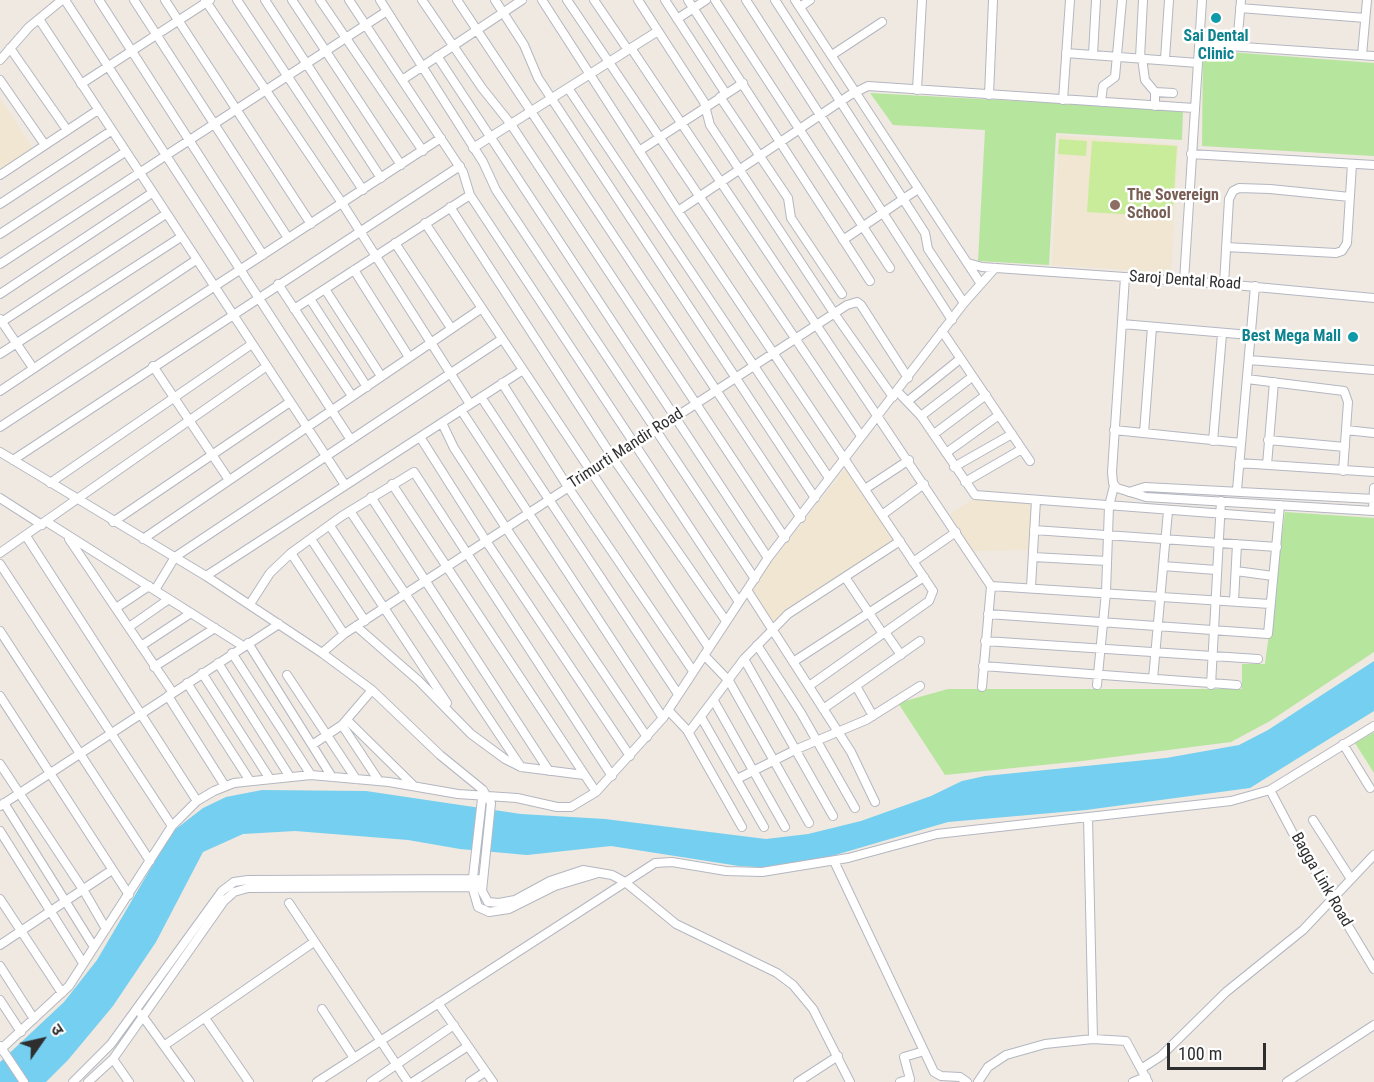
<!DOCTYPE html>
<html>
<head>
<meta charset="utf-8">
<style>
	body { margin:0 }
	#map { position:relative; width:1374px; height:1082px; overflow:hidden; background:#efe9e1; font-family:"Roboto Condensed","Noto Sans Devanagari",sans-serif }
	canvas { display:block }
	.north { position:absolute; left:12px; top:1010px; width:60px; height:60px; -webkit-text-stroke:4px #fff; paint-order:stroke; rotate:56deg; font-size:16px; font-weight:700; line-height:24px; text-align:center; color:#2e2e2e }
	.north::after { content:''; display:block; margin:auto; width:21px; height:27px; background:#2e2e2e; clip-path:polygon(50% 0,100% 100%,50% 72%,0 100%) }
	.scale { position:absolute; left:1167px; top:1043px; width:99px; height:27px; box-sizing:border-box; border:3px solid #2e2e2e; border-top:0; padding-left:8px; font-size:18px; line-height:21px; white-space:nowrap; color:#2e2e2e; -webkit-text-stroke:4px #fff; paint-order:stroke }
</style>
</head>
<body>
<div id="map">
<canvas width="1374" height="1082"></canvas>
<div class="north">उ</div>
<div class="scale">100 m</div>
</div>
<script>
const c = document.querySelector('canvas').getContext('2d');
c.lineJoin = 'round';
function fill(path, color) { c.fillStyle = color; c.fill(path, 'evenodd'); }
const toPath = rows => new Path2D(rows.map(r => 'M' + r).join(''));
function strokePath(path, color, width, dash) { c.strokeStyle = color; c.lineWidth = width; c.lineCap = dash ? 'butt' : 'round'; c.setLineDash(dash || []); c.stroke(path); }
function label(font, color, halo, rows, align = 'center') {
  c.font = font + ' "Roboto Condensed",sans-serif'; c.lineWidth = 5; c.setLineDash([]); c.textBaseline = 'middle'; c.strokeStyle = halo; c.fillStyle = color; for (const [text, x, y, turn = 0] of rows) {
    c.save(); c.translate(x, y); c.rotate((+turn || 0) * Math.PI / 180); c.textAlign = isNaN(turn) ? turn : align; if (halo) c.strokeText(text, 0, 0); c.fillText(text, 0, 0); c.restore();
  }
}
const education = toPath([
	[0,98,33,149,0,170],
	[1059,135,1178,145,1171,273,1052,265],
	[845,469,896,543,773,623,752,587],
	[976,497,1032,501,1029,550,973,551,950,514]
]);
const green = toPath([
	[1203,50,1374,63,1374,156,1202,146],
	[870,93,1183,110,1182,140,1056,133,1049,265,978,261,985,130,893,125],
	[1285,512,1374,518,1374,652,1270,721,1231,742,1082,761,945,775,898,703,948,689,1242,689,1242,664,1265,664],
	[1374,732,1374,773,1355,743]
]);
const pitch = toPath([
	[1059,139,1087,141,1086,156,1058,154],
	[1092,141,1177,146,1173,207,1170,208,1170,217,1087,212]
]);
const water = toPath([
	[1374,661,1374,711,1250,788,1086,810,948,822,808,863,773,868,739,866,611,846,527,855,460,849,408,840,295,831,243,834,203,852,156,942,113,1006,68,1060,46,1082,0,1082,0,1062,64,1002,97,960,172,832,203,808,226,797,262,790,366,791,521,814,605,819,766,839,808,834,861,821,931,796,962,781,985,776,1166,758,1239,745,1268,730]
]);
const minor = toPath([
	[65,0,351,440],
	[99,0,263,255],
	[134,0,288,238],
	[165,0,311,224],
	[205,0,342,203,470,404],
	[237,0,363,190],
	[265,0,381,178],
	[292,0,401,165],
	[320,0,423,151],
	[349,0,402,80,522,0],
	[380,0,483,162,496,190,755,579],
	[422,0,482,88,510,123,785,538],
	[457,0,801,518],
	[495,0,524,45,538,78,815,498],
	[542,0,678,211,933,591,929,601,809,686],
	[567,0,861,436],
	[594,0,628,50],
	[638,0,704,102,710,125,834,313,893,397],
	[665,0,726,94],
	[688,0,870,281],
	[715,0,890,268],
	[746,0,952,320],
	[775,0,925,233,928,249,964,303],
	[795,0,981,284],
	[800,7,810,0],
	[1240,8,1365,18],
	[39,19,345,485],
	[677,19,706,0],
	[1200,44,1374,56],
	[1237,46,1241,0],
	[10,48,67,130],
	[631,48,991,586,982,687],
	[1066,53,1198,63],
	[832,55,882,22],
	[1093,55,1096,0],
	[1362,55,1367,0],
	[437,56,768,558],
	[1140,58,1143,0],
	[1142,58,1145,80,1155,92,1155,106],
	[1165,59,1169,0],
	[0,60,29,27,62,0],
	[0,80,45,145],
	[402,80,463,172,470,195,739,602],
	[81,84,210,0],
	[568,88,829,478],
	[917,90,922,0],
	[1155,92,1173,93],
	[989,95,993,0],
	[720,97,788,198,791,218,842,294],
	[1063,100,1070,0],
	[1101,102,1103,86,1115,77,1122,0],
	[473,148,658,31],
	[639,151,743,83],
	[1191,154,1374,165],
	[0,175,98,110],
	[0,204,111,131],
	[450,207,613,458,726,621],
	[678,211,850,95,868,86,1194,108],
	[425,223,709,648],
	[0,234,125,152],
	[843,240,918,189],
	[395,243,451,328],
	[1226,247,1336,253,1342,251,1347,243,1352,164],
	[968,263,982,267,1224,284,1374,298],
	[0,264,387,11],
	[354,270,409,357],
	[1125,277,1112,472,1113,483,1117,488,1146,497,1374,511],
	[1184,281,1202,0],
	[278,284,352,396],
	[1224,284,1229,199,1233,191,1239,188,1270,189,1350,197],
	[325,289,381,376],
	[0,294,152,193],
	[310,299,367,387],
	[294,309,470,195],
	[0,319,33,368],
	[0,323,166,214],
	[1122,324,1250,335],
	[942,331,1030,461],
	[0,354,181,237],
	[1249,360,1374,370],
	[153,366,229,480],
	[1247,379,1344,391,1348,402,1343,471],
	[502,383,568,487,693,671],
	[0,391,196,260],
	[897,391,921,416,975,495,1278,518],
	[481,397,678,694],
	[908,401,960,359],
	[461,410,663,718],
	[921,416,972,377],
	[442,423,454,448,506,528,647,737],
	[0,427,441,138],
	[1114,430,1241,443],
	[1346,430,1374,433],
	[1144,433,1152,327],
	[934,434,986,395],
	[420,437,486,541,630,756],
	[1268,440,1345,447],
	[1213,441,1222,334],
	[0,452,206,576,322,653,372,690,440,755,483,790,491,803,482,891,488,902,499,903,515,900,550,881,583,870,612,875,625,882,676,924,777,973,793,985,813,1009,850,1082],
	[946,453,999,415],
	[13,460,460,166],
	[1239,463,1374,472],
	[1267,465,1274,382],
	[954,467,1012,434],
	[965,482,1022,449],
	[50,483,252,344],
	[392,484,596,792],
	[865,489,909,460],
	[1237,490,1255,286],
	[1129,492,1145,487,1374,499],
	[371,497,549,771],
	[0,498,42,525],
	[350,511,521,767],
	[1373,511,1374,488],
	[882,515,924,484],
	[47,522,243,646],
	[113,522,290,402],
	[330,526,447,703],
	[1034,530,1277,547],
	[26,536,197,801],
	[69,539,173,693],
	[143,539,482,308],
	[311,539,365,621],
	[0,553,267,366],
	[291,553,344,634],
	[1033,557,1107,561],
	[913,562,956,532],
	[0,564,172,826],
	[1163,566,1216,570],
	[1236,571,1273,576],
	[206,576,523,370],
	[845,577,883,634],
	[991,586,1270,604],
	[1031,587,1036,500],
	[155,590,175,557,502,339],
	[747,590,851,752,875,802],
	[1234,601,1237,544],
	[250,604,270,573,291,553,342,516,414,472,612,776],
	[116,608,149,586],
	[988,614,1268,634,1280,505],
	[356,626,419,681,471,734,505,759,521,767,584,775],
	[129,627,169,599],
	[0,631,150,861],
	[885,632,901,655],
	[985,641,1258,659],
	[248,643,332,777],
	[757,645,801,713,855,808],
	[141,646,191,613],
	[232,653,311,775],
	[322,653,344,634,847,305,857,302,861,305,908,378],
	[704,655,729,681,809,823],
	[744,659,833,816],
	[793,662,924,577],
	[218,663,290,777],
	[983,666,1237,685],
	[154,667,215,628],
	[202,673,270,779],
	[287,675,356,779],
	[1153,679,1168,511],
	[187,683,250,781],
	[1097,685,1106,592,1109,506,1114,486],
	[1211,685,1221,501],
	[856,686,873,716],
	[0,696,129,895],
	[168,696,225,786],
	[714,701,785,827],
	[823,709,920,641],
	[668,710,687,730,742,827],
	[701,717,764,827],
	[347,720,413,785],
	[342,725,379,781],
	[689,732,744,659,788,614,900,541],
	[1343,744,1370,788],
	[312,745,342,725,372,690],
	[0,764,84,891,106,929],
	[737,779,797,749,866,720,920,686],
	[483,790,472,886,478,907,489,912,509,909,555,886,595,874],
	[1270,790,1297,841,1374,969],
	[4,803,94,947],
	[0,806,279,624],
	[1088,817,1093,1039],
	[1313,820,1351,879],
	[0,831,83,963],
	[834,861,934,1072,941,1076,960,1077,967,1082],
	[0,899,62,993],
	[289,903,408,1082],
	[0,945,112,870],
	[0,966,34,1019],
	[0,1000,21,1032],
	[438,1003,493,1082],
	[322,1009,354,1058],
	[141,1014,190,1082],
	[205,1018,249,1082],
	[165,1045,314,942],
	[0,1046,24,1082],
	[0,1050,69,986,172,826,197,801,214,791,234,783,311,775,389,782,458,794,517,798,557,807,571,807,596,792,663,718,768,558,964,303,995,268],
	[113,1059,129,1082],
	[1141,1069,1161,1056,1226,992,1303,930,1374,855],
	[73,1082,111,1044,222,891,234,882,248,880,483,879],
	[88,1082,113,1059,224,901,234,892,248,888,482,887],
	[317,1082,655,863,672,862,726,871,762,872,848,858,937,834,1231,801,1270,790,1374,726],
	[371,1082,454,1025],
	[413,1082,468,1046],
	[470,1082,485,1072],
	[798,1082,838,1056],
	[900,1082,910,1079,904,1057,924,1051],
	[978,1082,988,1067,1006,1055,1045,1044,1093,1039,1126,1041,1148,1082],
	[1133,1082,1146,1077],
	[1287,1082,1374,1025]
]);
const markers = [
	[1216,18,6,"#0f9aa8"],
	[1115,205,6,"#8d6e63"],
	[1353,337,6,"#0f9aa8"]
];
const cultureNames = [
	["Sai Dental",1216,37],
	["Clinic",1216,55],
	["Best Mega Mall",1341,337,"right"]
];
const educationNames = [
	["The Sovereign",1127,196],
	["School",1127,214]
];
const streetNames = [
	["Saroj Dental Road",1185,281,4],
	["Trimurti Mandir Road",626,449,-33],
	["Bagga Link Road",1321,880,60]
];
fill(education, '#f0e6d1');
fill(green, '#b6e59e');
fill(pitch, '#c9ec9a');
fill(water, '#75cff0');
strokePath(minor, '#b4b7c1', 10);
strokePath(minor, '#fff', 8);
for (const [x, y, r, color] of markers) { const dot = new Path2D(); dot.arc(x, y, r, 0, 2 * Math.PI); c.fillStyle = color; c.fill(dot); strokePath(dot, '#fff', 2); }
label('bold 16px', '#0d838f', '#fff', cultureNames);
label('bold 16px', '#785e54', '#fff', educationNames, 'left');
label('16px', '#2e2e2e', '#fff', streetNames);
</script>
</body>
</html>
